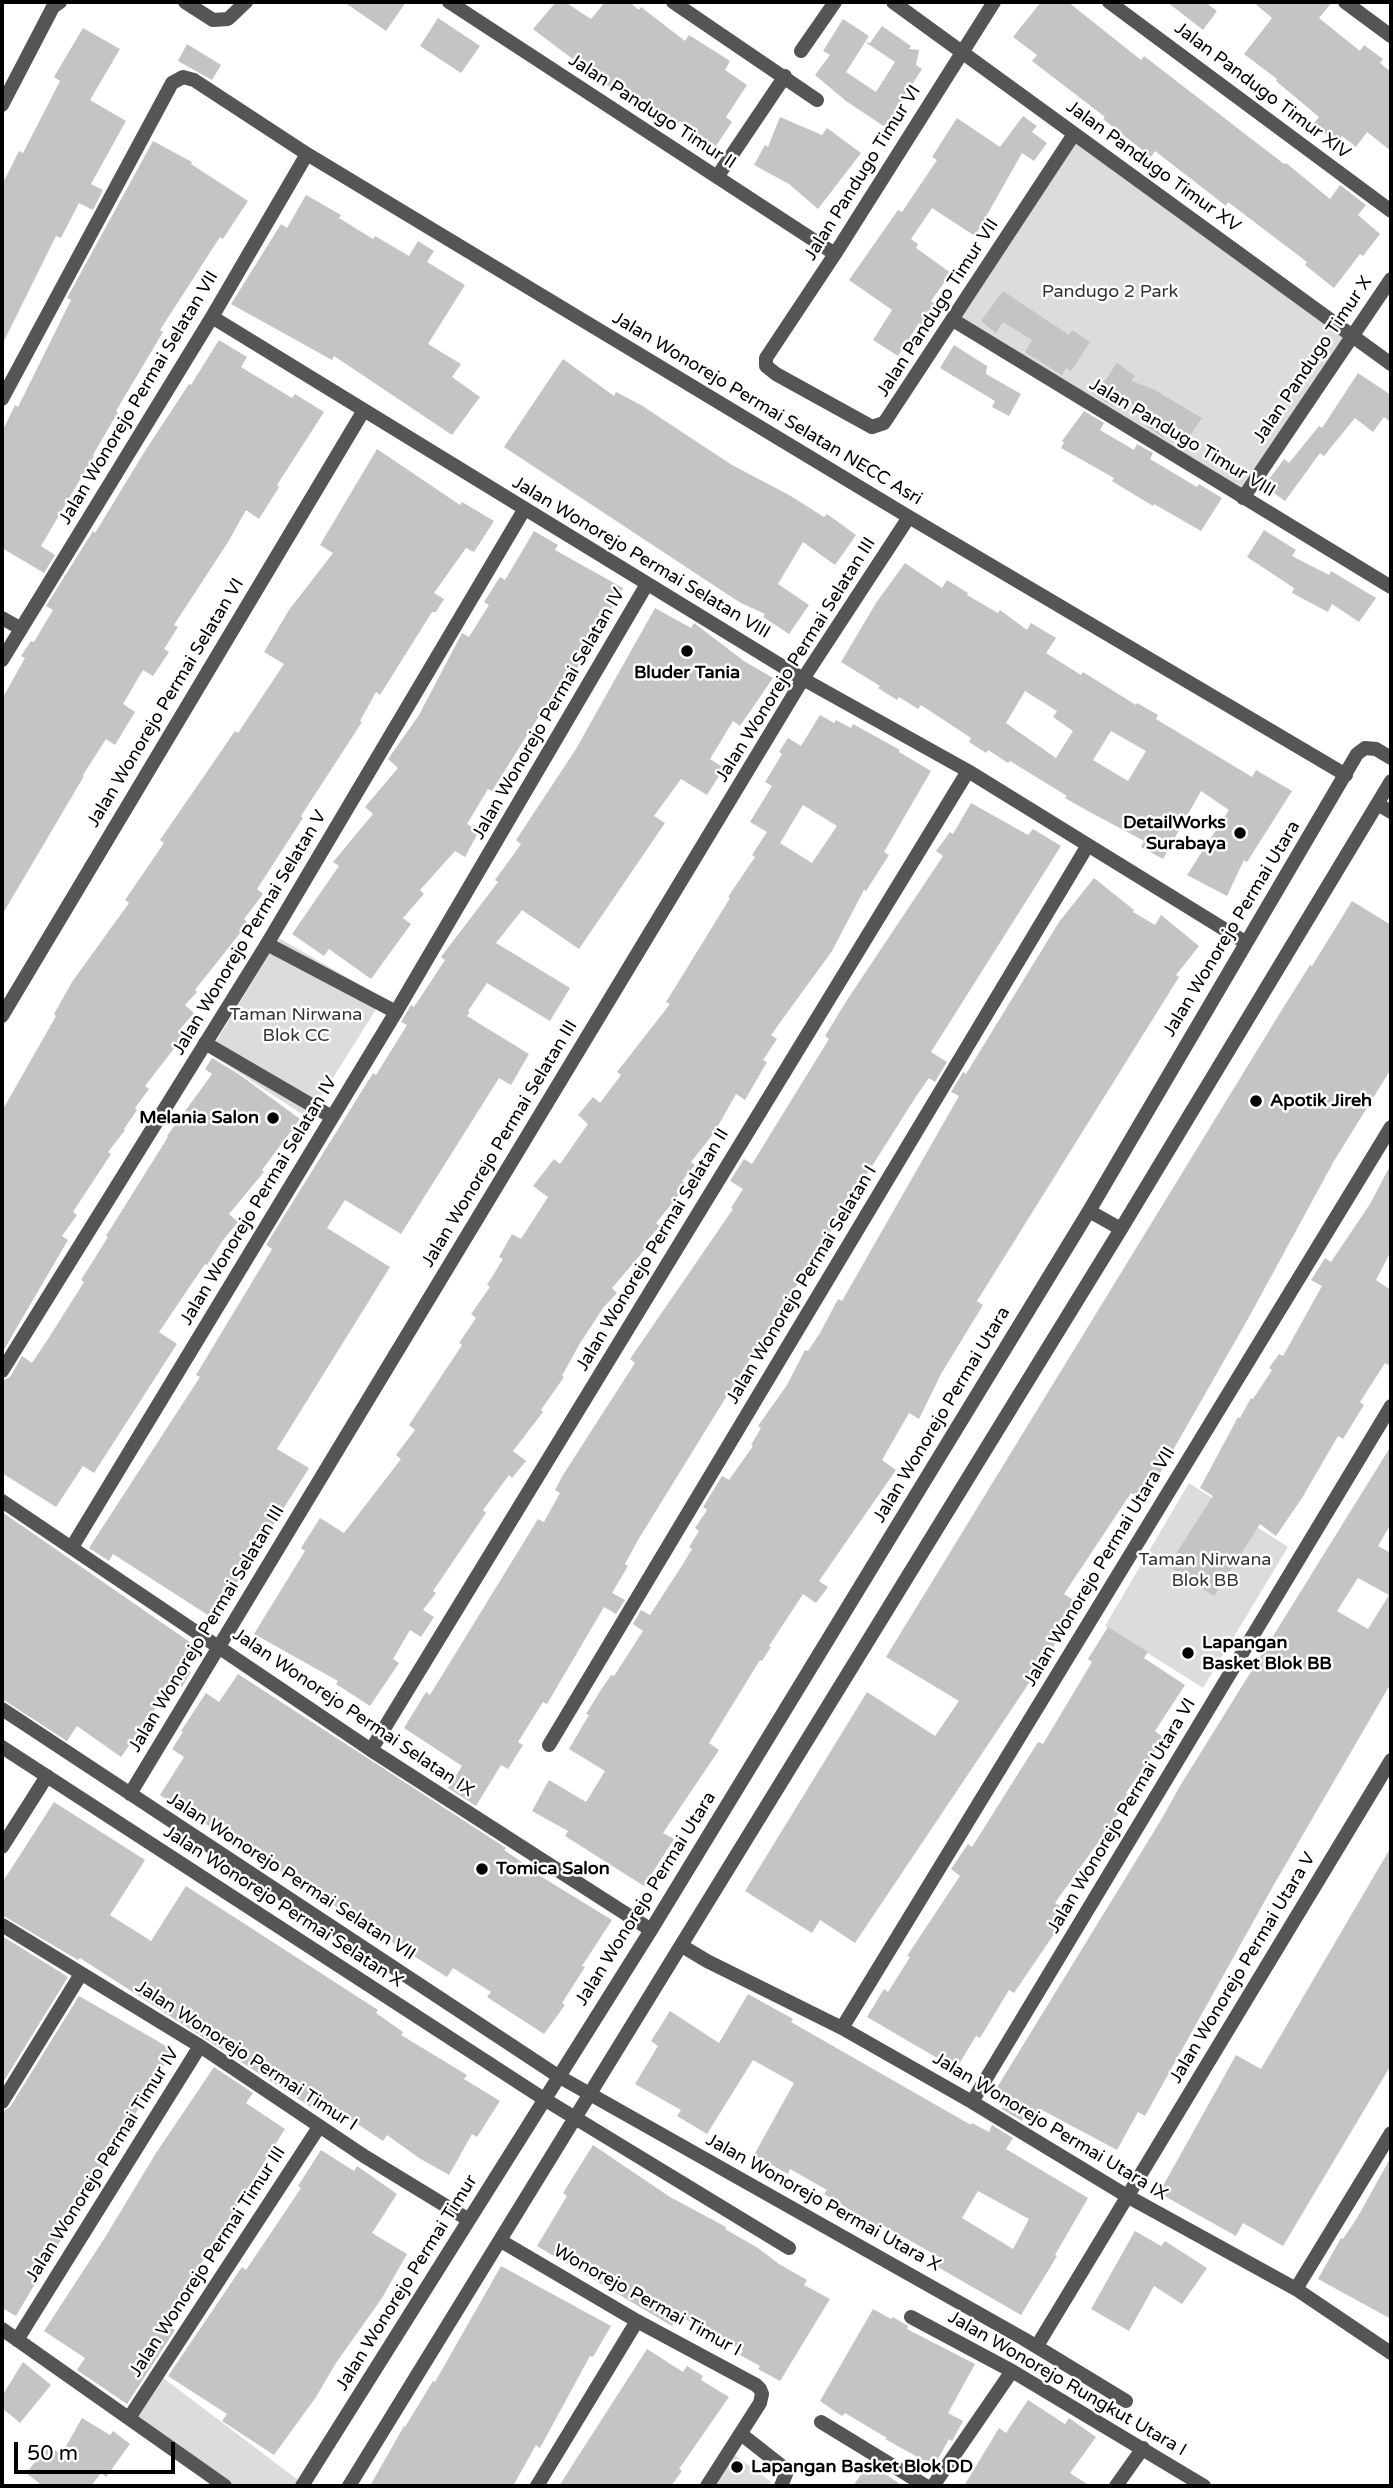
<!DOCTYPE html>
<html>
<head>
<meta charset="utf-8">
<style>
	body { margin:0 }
	#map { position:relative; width:1393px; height:2488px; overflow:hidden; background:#fff; font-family:"Varela Round",sans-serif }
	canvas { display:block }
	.frame { position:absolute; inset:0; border:4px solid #000; pointer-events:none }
	.scale { position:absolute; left:14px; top:2442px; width:161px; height:32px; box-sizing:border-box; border:4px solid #000; border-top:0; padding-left:9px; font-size:21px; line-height:24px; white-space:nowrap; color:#000; -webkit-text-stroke:5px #fff; paint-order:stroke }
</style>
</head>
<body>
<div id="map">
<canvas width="1393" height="2488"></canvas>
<div class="frame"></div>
<div class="scale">50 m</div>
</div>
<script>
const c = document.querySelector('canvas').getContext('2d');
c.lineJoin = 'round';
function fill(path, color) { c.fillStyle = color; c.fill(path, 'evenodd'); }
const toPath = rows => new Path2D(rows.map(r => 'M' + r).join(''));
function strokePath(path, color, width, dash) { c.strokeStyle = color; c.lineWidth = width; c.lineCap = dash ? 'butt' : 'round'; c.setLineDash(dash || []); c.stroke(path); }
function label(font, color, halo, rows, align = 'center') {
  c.font = font + ' "Varela Round",sans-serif'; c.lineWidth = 5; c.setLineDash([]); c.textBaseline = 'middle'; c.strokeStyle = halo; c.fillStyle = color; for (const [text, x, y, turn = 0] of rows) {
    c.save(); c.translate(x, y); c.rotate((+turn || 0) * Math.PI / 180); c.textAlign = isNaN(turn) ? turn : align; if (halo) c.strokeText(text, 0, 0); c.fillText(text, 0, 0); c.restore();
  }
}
const green = toPath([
	[1074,134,1353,337,1243,498,953,320],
	[279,938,383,998,308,1118,209,1053],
	[1189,1483,1288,1547,1203,1688,1105,1626],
	[162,2377,298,2480,295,2486,231,2486,136,2418],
	[732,2453,771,2482,768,2486,710,2486]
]);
const building = toPath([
	[344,2,406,2,386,31],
	[556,2,565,2,591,19,605,2,629,2,639,10,641,7,685,41,689,35,730,61,725,70,747,85,726,117,732,122,716,146,680,121,677,125,663,117,661,120,623,89,619,94,533,29],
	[1041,2,1068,2,1141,60,1144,56,1284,164,1286,163,1330,199,1340,185,1366,205,1358,215,1380,234,1363,256,1360,254,1334,288,1305,265,1307,262,1228,202,1226,206,1155,151,1151,157,1103,119,1105,117,1032,61,1037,55,1013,37],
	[1167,2,1205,2,1217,11,1203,30],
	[1253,2,1332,2,1319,18,1360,51,1364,45,1383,59,1380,63,1391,72,1391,151,1367,132,1356,147,1342,136,1337,143,1313,124,1319,117,1276,81,1277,79,1244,54,1272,18],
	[438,18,480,46,461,73,420,46],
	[843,19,869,36,846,72,876,92,895,62,865,42,870,43,882,26,911,46,909,49,919,50,916,65,922,69,885,127,846,101,815,75,830,55,823,51],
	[83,28,120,49,90,100,126,121,91,184,103,190,93,210,79,203,61,238,56,236,2,345,2,185,19,151,23,153,60,81,54,77],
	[187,44,221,65,212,80,178,61],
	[1023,116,1037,126,1032,132,1047,143,1034,161,1022,153,975,236,932,208,911,239,918,244,916,248,951,273,931,301,937,305,922,325,919,323,898,356,873,340,892,310,849,280,898,210,902,212,937,160,932,157,957,118,1000,147],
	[780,117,822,135,827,128,861,153,818,209,789,184,754,165,765,145,768,147],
	[153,141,192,162,191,164,248,201,223,239,220,237,160,330,163,332,116,411,118,412,93,455,94,456,41,546,55,555,44,573,2,548,2,432,15,405,18,407,71,300,67,298],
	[306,195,341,215,339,218,373,239,375,236,409,256,418,241,434,251,427,262,465,285,428,344,461,364,452,377,480,397,452,435,334,356,332,360,231,304,281,224,287,228],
	[1003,291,1069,335,1072,330,1090,342,1071,371,1066,368,1062,375,1025,352,1032,340,1003,322,996,333,981,321],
	[219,340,247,357,241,367,292,398,295,394,324,412,277,485,279,487,259,519,246,510,228,542,174,625,178,627,164,649,169,652,153,676,143,670,123,704,135,712,115,745,106,739,83,775,84,776,2,915,2,699,25,658,21,656,31,641,34,642,53,610,46,606,93,531,95,533,145,451,189,384,191,385],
	[954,345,987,366,986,374,1021,394,1009,416,992,407,995,401,940,368],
	[563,359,614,396,616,392,641,405,732,465,789,495,824,517,827,514,856,535,835,565,803,542,778,584,809,605,789,634,763,617,765,614,739,602,504,447],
	[1117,363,1135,376,1131,381,1153,389,1202,418,1186,441,1168,428,1163,437,1147,427,1154,412,1118,399,1113,406,1095,395],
	[1358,373,1391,395,1391,423,1384,417,1373,432,1355,418,1324,456,1320,453,1285,501,1264,486,1284,459,1289,463,1319,426,1322,428],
	[1084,411,1104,423,1100,430,1134,450,1137,444,1153,453,1150,459,1197,487,1199,484,1222,498,1201,531,1154,504,1153,506,1112,481,1114,478,1061,448,1064,443,1062,441],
	[377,449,460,505,462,502,494,521,474,552,466,548,434,593,444,599,436,612,432,612,380,695,376,692,360,721,362,722,301,816,303,818,257,889,263,894,244,919,248,923,195,990,197,992,185,1005,194,1013,181,1028,186,1033,145,1086,149,1089,135,1108,137,1110,124,1129,125,1130,108,1152,111,1154,73,1212,77,1215,62,1236,68,1240,2,1353,2,1111,56,1016,54,1014,72,982,129,903,125,900,164,843,160,840,235,731,238,733,284,664,264,652,289,610,333,553,320,545],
	[1264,530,1296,550,1292,556,1329,575,1331,571,1376,598,1359,622,1332,604,1328,612,1292,593,1294,588,1247,557],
	[534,531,558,545,555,550,623,588,565,690,558,686,492,791,488,789,467,824,479,831,465,857,455,851,420,890,424,894,403,918,411,924,371,979,329,949,324,956,292,934,339,866,333,862,373,814,365,807,398,768,388,759,419,715,462,633,469,637,489,605,484,602,500,577,505,580],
	[905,563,942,588,947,580,968,593,967,595,998,613,1000,610,1027,630,1031,623,1056,638,1046,653,1081,675,1083,672,1136,705,1137,703,1158,715,1156,719,1252,777,1256,770,1292,791,1247,862,1244,860,1227,896,1187,875,1229,810,1201,791,1163,859,1141,847,1144,841,1086,810,1065,798,1067,796,1010,761,1008,763,988,750,986,753,969,742,971,738,921,705,918,709,899,697,897,700,878,688,880,686,841,662,876,603],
	[1025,691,1057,711,1053,717,1073,731,1056,758,1006,723],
	[1111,731,1146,751,1128,781,1093,760],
	[655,608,691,628,694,623,744,661,773,678,740,726,733,721,710,759,724,768,707,795,681,779,654,816,665,823,579,949,522,910,496,943,570,988,550,1021,487,983,468,1011,470,1012,467,1016,529,1054,511,1085,499,1078,401,1234,345,1200,327,1228,390,1267,277,1449,309,1468,214,1619,113,1554,109,1561,89,1548,200,1377,196,1375,272,1249,266,1245,373,1073,376,1075,407,1025,401,1022,411,1005,414,1007,445,960,441,957,498,882,495,880,521,844,516,840,576,749],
	[820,715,834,723,836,720,851,728,853,724,900,750,899,752,931,771,884,852,889,855,866,891,864,890,832,951,771,1035,777,1039,763,1060,767,1062,745,1100,736,1094,714,1133,691,1162,695,1165,682,1181,687,1185,656,1223,660,1226,644,1244,647,1247,612,1288,617,1293,603,1308,579,1345,562,1376,564,1377,541,1410,543,1412,513,1451,526,1461,512,1478,509,1475,483,1510,486,1513,433,1591,436,1593,423,1610,434,1617,421,1637,410,1630,393,1659,399,1663,370,1706,336,1684,338,1681,254,1634,305,1551,301,1548,320,1518,344,1533,401,1459,396,1455,415,1430,409,1425,462,1345,459,1343,476,1318,471,1314,490,1287,487,1285,503,1259,499,1257,512,1234,521,1239,548,1197,533,1186,554,1159,560,1164,588,1124,578,1115,593,1097,600,1103,621,1075,617,1072,670,1004,666,1002,711,929,730,898,728,897,755,857,752,855,767,832,750,822,772,786,765,782,782,754,779,752,788,738,801,746],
	[803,805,837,826,812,863,780,843],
	[971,803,1028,835,1033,829,1061,846,931,1052,947,1062,935,1082,929,1078,917,1095,733,1386,638,1540,625,1564,628,1566,612,1593,625,1600,616,1614,604,1607,547,1704,543,1702,518,1742,523,1745,508,1769,501,1765,476,1806,448,1788,462,1766,404,1728,426,1692,430,1695,538,1519,544,1522,560,1493,555,1490,563,1475,635,1363,630,1359,733,1209,731,1208,743,1189,730,1181,744,1159,752,1164,829,1039,825,1036,849,997,943,856,936,851,950,832,953,834],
	[1094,878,1134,910,1133,912,1155,925,1161,915,1199,946,1176,975,1179,977,977,1301,983,1305,941,1374,919,1419,909,1413,882,1460,896,1470,819,1581,828,1587,816,1603,803,1594,769,1646,771,1647,762,1661,760,1660,709,1743,719,1750,663,1833,674,1839,644,1886,565,1836,568,1831,532,1811,549,1780,586,1802,605,1771,569,1749,589,1715,586,1714,599,1693,611,1675,614,1676,643,1631,633,1624,641,1610,650,1615,683,1564,692,1549,689,1547,699,1531,695,1528,707,1510,703,1507,722,1476,729,1480,753,1446,751,1445,761,1428,758,1426,787,1385,805,1350,808,1351,820,1333,838,1299,842,1301,959,1096,951,1092,963,1072,966,1074,1059,922],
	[1352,901,1391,925,1391,1069,1334,1161,1249,1317,1144,1501,1131,1493,1064,1594,1081,1605,985,1749,855,1943,820,1920,812,1933,745,1891,867,1692,935,1736,959,1701,886,1657,1283,1008,1310,965,1312,966],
	[212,1058,240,1075,300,1119,262,1170,264,1172,229,1214,238,1222,223,1240,207,1265,205,1264,159,1332,177,1344,94,1473,83,1466,56,1507,2,1473,2,1381,10,1377,22,1356,32,1363,48,1339,84,1282,81,1280,108,1237,106,1236,168,1137,167,1136,212,1074,205,1069],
	[1391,1164,1391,1251,1376,1280,1391,1290,1391,1367,1385,1363,1360,1402,1364,1405,1343,1439,1338,1436,1302,1498,1276,1536,1260,1524,1214,1596,1168,1566,1213,1496,1200,1488,1238,1417,1240,1418,1251,1398,1253,1399,1272,1370,1269,1368,1279,1354,1283,1356,1322,1286,1311,1280,1325,1258,1331,1262,1370,1204],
	[1391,1446,1391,1524,1378,1546,1391,1553,1391,1683,1272,1888,1145,2116,1138,2112,1117,2150,1040,2109,1031,2123,1023,2119,1022,2121,1002,2109,1003,2106,995,2096,998,2086,1161,1820,1180,1786],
	[1358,1578,1389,1595,1368,1629,1337,1611],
	[2,1512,197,1647,183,1667,191,1672,182,1687,174,1682,121,1757,77,1726,67,1741,2,1699],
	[1108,1627,1148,1652,1144,1658,1185,1685,1155,1731,1164,1738,1126,1793,1131,1796,1055,1903,1069,1912,1014,1993,1009,1990,980,2038,976,2036,956,2069,867,2017,884,1989,888,1992,910,1957,907,1956,960,1876,951,1869,968,1844,972,1847,1038,1742,1043,1744,1092,1662,1088,1659],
	[238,1674,506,1848,504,1850,538,1873,537,1874,612,1920,582,1966,585,1967,562,2003,565,2005,544,2034,487,1997,491,1992,453,1968,447,1977,160,1795,184,1757,172,1749,183,1732,181,1731,206,1693,219,1702],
	[54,1802,145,1860,110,1915,151,1941,186,1886,378,2010,376,2013,403,2032,401,2035,467,2075,464,2079,500,2101,477,2137,472,2134,449,2175,419,2158,387,2135,383,2141,320,2099,314,2109,80,1958,78,1960,2,1915,2,1883],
	[1391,1847,1391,2065,1283,2246,1243,2223,1236,2236,1159,2193,1236,2055,1261,2069],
	[2,1936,68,1977,2,2084],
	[748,1994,793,2019,791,2022,971,2125,972,2123,989,2132,992,2125,1013,2138,1006,2149,1088,2198,1055,2255,1057,2256,1021,2315,936,2266,941,2258,884,2226,882,2229,857,2214,824,2194,827,2190,790,2169,788,2174,754,2155,794,2083,753,2060,707,2134,677,2116,681,2110,635,2084,658,2046,651,2041,670,2011,719,2043],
	[978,2191,1029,2219,1013,2249,962,2218],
	[79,1996,173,2050,16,2316,2,2308,2,2112,10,2107],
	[214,2067,253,2093,246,2103,285,2129,164,2323,175,2330,127,2404,77,2370,85,2358,44,2331,104,2239,156,2153],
	[593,2145,670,2197,726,2227,725,2229,758,2248,779,2264,807,2280,804,2285,830,2299,780,2381,758,2369,760,2366,740,2355,743,2351,678,2315,672,2326,537,2246,567,2196,563,2193],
	[321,2150,354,2171,357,2166,397,2194,372,2233,407,2254,382,2298,336,2363,316,2397,274,2455,222,2421,227,2414,168,2376,242,2267,246,2270,301,2188,298,2186],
	[1391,2157,1391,2319,1318,2279,1341,2238,1343,2239,1357,2218],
	[1135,2231,1161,2246,1165,2241,1207,2268,1182,2304,1154,2286,1129,2331,1091,2309],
	[501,2266,611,2326,593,2357,590,2356,540,2448,536,2445,513,2486,370,2486,404,2426,405,2427,433,2381,435,2382],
	[873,2309,891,2319,893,2317,908,2326,907,2329,975,2364,948,2413,963,2421,952,2441,949,2439,934,2466,885,2439,887,2438,845,2413,842,2416,820,2401],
	[647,2349,683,2372,687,2366,703,2376,701,2380,729,2397,679,2469,682,2471,671,2486,559,2486],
	[23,2362,51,2385,20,2423,2,2408,2,2396],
	[1028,2400,1065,2424,1069,2418,1096,2437,1070,2473,1090,2486,964,2486,999,2428,1006,2433],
	[82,2418,110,2435,113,2431,130,2444,106,2477,101,2473,91,2486,43,2486,26,2473,49,2445,61,2455],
	[869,2463,903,2486,853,2486]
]);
const pedestrian = toPath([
	[267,944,396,1012],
	[205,1043,332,1117]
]);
const minor = toPath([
	[185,2,213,20,228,19,246,2],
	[449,2,835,254],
	[673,2,817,100],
	[893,2,1391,364],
	[994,2,835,254,766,358,766,366,776,374,872,427,884,423,1074,134],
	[1109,2,1391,211],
	[1345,2,1391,36],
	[801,51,835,2],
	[2,105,53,7,60,2],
	[717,177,785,76],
	[212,317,803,679,968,771,1245,942],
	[953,320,1391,587],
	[2,399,172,83,183,77,194,80,307,154,909,517,1346,775],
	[1243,498,1391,279],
	[2,618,20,628],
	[2,660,212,317,307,154],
	[1379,805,1391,812],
	[2,1016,364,410],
	[1089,1211,1121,1229],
	[2,1371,267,944,524,510],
	[2,1501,371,1750,651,1930],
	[72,1547,396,1012,647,584],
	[2,1709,558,2076,1024,2339,1126,2401],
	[549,1745,1088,845],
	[2,1747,544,2099,789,2248],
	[371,1750,968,771],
	[130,1794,803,679,909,517],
	[2,1847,47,1776],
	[2,1925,200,2046,364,2156,469,2220],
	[682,1946,707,1961,842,2028,972,2102,1127,2196,1296,2289,1391,2353],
	[842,2028,1391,1127],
	[2,2102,81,1974],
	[972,2102,1391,1406],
	[501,2241,637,2321,756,2385,760,2389,762,2394,760,2403,707,2486],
	[1296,2289,1391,2133],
	[911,2317,1012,2371,1204,2486],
	[2,2329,225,2486],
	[17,2340,200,2046],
	[1037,2346,1391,1760],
	[129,2418,319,2127],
	[821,2422,926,2486],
	[741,2434,783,2467,786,2474,781,2486],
	[302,2486,651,1930,1089,1211,1357,754,1365,748,1376,749,1391,758],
	[349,2486,1121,1229,1391,781],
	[537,2486,637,2321],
	[933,2486,1012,2371],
	[1116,2486,1143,2448]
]);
const markers = [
	[687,651,7,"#000"],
	[1240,833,7,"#000"],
	[1256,1101,7,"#000"],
	[273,1118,7,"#000"],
	[1188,1653,7,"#000"],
	[482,1869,7,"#000"],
	[737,2467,7,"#000"]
];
const streetNames = [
	["Jalan Pandugo Timur XIV",1262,91,37],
	["Jalan Pandugo Timur II",652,112,33],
	["Jalan Pandugo Timur XV",1153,167,36],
	["Jalan Pandugo Timur VI",863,173,-58],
	["Jalan Pandugo Timur VII",938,308,-57],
	["Jalan Pandugo Timur X",1313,360,-56],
	["Jalan Wonorejo Permai Selatan VII",139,398,-59],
	["Jalan Wonorejo Permai Selatan NECC Asri",767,409,31],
	["Jalan Pandugo Timur VIII",1182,438,31],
	["Jalan Wonorejo Permai Selatan VIII",641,558,31],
	["Jalan Wonorejo Permai Selatan III",796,660,-58],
	["Jalan Wonorejo Permai Selatan VI",166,703,-59],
	["Jalan Wonorejo Permai Selatan IV",549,714,-60],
	["Jalan Wonorejo Permai Utara",1232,929,-59],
	["Jalan Wonorejo Permai Selatan V",250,933,-59],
	["Jalan Wonorejo Permai Selatan III",500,1144,-59],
	["Jalan Wonorejo Permai Selatan IV",259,1201,-59],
	["Jalan Wonorejo Permai Selatan II",653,1250,-59],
	["Jalan Wonorejo Permai Selatan I",802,1285,-59],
	["Jalan Wonorejo Permai Utara",942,1415,-59],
	["Jalan Wonorejo Permai Utara VII",1100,1567,-59],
	["Jalan Wonorejo Permai Selatan III",207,1629,-59],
	["Jalan Wonorejo Permai Selatan IX",353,1713,34],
	["Jalan Wonorejo Permai Utara VI",1122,1816,-59],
	["Jalan Wonorejo Permai Selatan VII",291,1877,33],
	["Jalan Wonorejo Permai Utara",646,1899,-58],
	["Jalan Wonorejo Permai Selatan X",283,1907,33],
	["Jalan Wonorejo Permai Utara V",1243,1968,-59],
	["Jalan Wonorejo Permai Timur I",246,2056,33],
	["Jalan Wonorejo Permai Utara IX",1050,2127,31],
	["Jalan Wonorejo Permai Timur IV",103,2165,-58],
	["Jalan Wonorejo Permai Utara X",823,2203,29],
	["Jalan Wonorejo Permai Timur III",208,2262,-57],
	["Jalan Wonorejo Permai Timur",407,2283,-58],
	["Wonorejo Permai Timur I",647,2301,29],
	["Jalan Wonorejo Rungkut Utara I",1067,2384,30]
];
const parkNames = [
	["Pandugo 2 Park",1110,292],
	["Taman Nirwana",296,1015],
	["Blok CC",296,1036],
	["Taman Nirwana",1205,1560],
	["Blok BB",1205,1581]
];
const poiNames = [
	["Bluder Tania",687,673,"center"],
	["DetailWorks",1226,823,"right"],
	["Surabaya",1226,844,"right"],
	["Apotik Jireh",1270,1101],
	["Melania Salon",259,1118,"right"],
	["Lapangan",1202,1643],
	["Basket Blok BB",1202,1664],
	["Tomica Salon",496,1869],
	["Lapangan Basket Blok DD",751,2467]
];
fill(green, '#dcdcdc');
fill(building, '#c4c4c4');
strokePath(pedestrian, '#555', 14);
strokePath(minor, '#555', 14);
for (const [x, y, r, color] of markers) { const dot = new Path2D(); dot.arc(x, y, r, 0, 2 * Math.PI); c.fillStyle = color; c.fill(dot); strokePath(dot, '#fff', 2.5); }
label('18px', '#000', '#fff', streetNames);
label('18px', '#333', '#fff', parkNames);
label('bold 18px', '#000', '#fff', poiNames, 'left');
</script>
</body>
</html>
